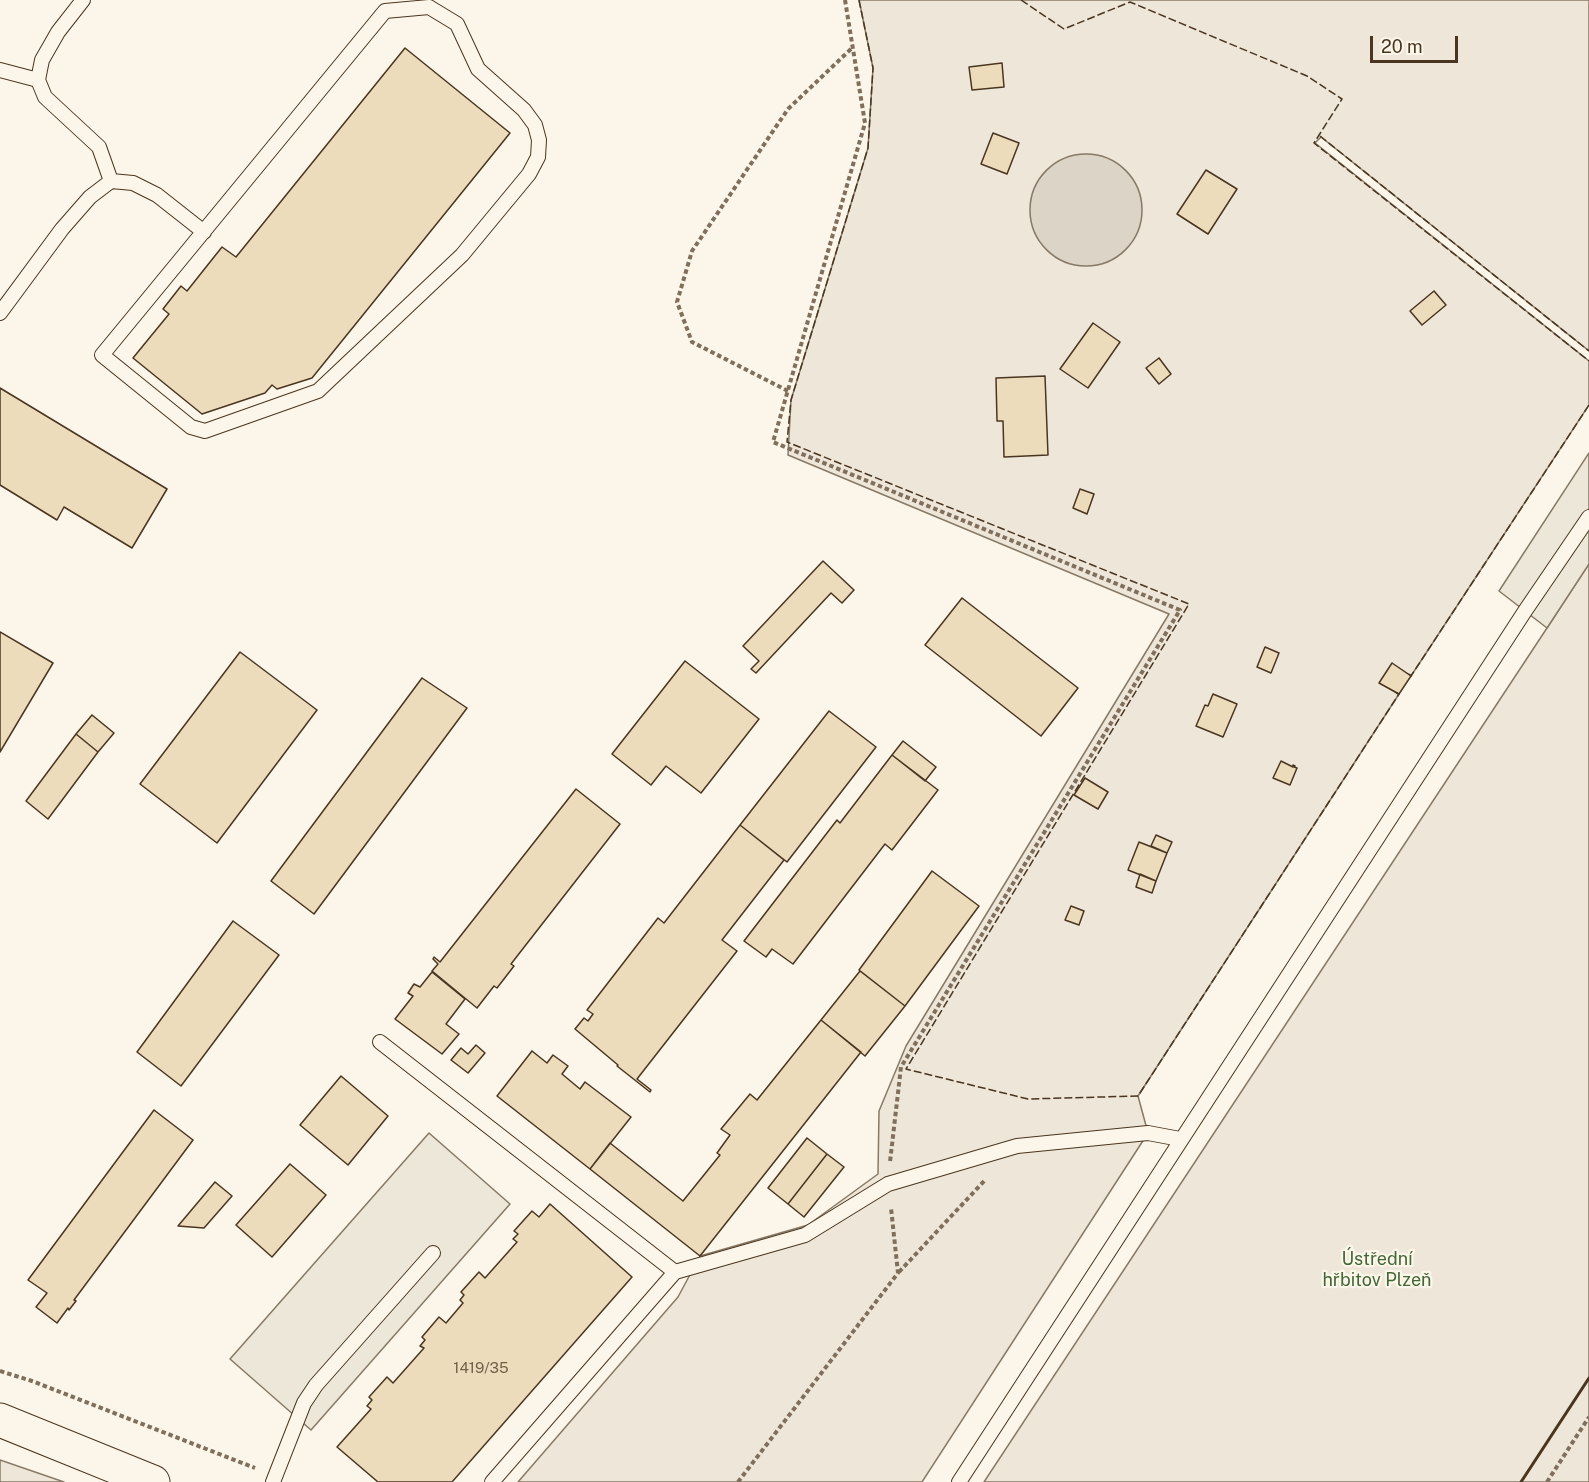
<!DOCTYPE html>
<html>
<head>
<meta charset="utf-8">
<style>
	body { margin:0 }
	#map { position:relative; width:1589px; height:1482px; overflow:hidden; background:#fbf6e9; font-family:"Public Sans",sans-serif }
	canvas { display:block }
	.scale { position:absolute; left:1370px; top:36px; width:88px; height:27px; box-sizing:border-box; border:3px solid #4a3520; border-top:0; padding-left:8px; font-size:18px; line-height:21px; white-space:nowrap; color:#4a3520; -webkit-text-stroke:4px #fbf6e9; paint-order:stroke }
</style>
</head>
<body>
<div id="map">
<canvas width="1589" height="1482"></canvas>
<div class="scale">20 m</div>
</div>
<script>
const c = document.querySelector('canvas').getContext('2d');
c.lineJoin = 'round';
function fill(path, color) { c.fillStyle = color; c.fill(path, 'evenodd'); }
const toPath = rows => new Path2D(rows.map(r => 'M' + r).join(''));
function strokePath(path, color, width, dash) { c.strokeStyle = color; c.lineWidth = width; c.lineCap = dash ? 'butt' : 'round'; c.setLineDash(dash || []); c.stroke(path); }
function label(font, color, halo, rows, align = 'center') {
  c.font = font + ' "Public Sans",sans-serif'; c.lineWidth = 4.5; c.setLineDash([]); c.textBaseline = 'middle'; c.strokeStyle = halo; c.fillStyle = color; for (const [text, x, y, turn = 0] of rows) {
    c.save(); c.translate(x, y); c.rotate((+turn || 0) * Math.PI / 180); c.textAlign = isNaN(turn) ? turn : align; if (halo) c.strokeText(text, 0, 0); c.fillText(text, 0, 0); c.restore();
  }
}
const green = toPath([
	[859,0,1589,0,1589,351,1321,137,1315,143,1589,361,1589,405,1411,676,1392,664,1380,683,1399,694,1138,1096,1148,1133,922,1482,518,1482,678,1297,700,1256,808,1225,878,1174,879,1111,906,1046,1169,614,788,455,791,400,868,148,873,68,859,0],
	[1589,564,1589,1482,984,1482,1547,628,1589,564],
	[0,1460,64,1482,0,1482,0,1460]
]);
const parking = toPath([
	[1589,453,1589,564,1547,628,1499,591,1589,453],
	[429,1133,510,1204,311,1430,230,1359,429,1133]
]);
const water = toPath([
	'1030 210a56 56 0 1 1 112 0a56 56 0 1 1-112 0Z'
]);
const building = toPath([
	[405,48,510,133,312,378,277,389,272,385,265,393,202,414,133,358,169,314,163,309,181,286,187,291,222,247,236,257,405,48],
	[1002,63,1004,87,972,90,969,67,1002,63],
	[993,133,1019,143,1007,174,981,164,993,133],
	[1206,170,1237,189,1208,234,1177,214,1206,170],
	[1434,291,1446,305,1422,325,1410,311,1434,291],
	[1093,323,1120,342,1088,388,1060,369,1093,323],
	[1159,358,1171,374,1159,384,1146,368,1159,358],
	[1045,376,1048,455,1004,457,1003,421,997,421,996,378,1045,376],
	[0,388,167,489,132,548,64,507,57,520,0,485,0,388],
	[1080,489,1094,494,1087,514,1073,508,1080,489],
	[823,561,854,590,842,603,831,593,756,673,751,669,759,661,743,646,823,561],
	[962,598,1078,688,1041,736,925,645,962,598],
	[0,632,53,663,0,752,0,632],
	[1265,647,1279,653,1271,673,1257,667,1265,647],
	[240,652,317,710,217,843,140,784,240,652],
	[685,661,759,719,701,793,666,766,651,785,612,754,685,661],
	[1392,663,1411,676,1399,694,1379,683,1392,663],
	[422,678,467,708,314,914,271,881,422,678],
	[1213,694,1237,704,1223,737,1196,726,1205,705,1208,706,1213,694],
	[829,711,876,747,787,862,740,825,829,711],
	[92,715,114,733,98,752,76,734,92,715],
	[76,734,98,752,48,819,26,801,76,734],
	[903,741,936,767,925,781,892,755,903,741],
	[892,755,938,790,892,850,885,844,793,964,772,949,766,957,744,941,837,820,840,823,892,755],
	[1281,761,1293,767,1293,765,1295,766,1294,767,1297,768,1290,785,1273,778,1281,761],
	[1085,778,1108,792,1098,809,1074,795,1085,778],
	[576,789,620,824,511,964,514,966,497,988,494,986,477,1008,432,971,438,964,433,959,434,957,440,962,576,789],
	[740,825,784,860,722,940,737,951,637,1079,651,1090,650,1092,617,1066,618,1065,575,1029,584,1018,588,1021,593,1014,587,1010,658,918,664,923,740,825],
	[1156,835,1172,842,1167,853,1151,846,1156,835],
	[1139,842,1167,853,1156,881,1128,870,1139,842],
	[932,871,979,906,905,1006,859,970,932,871],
	[1140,874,1156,881,1152,893,1136,887,1140,874],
	[1071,906,1084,911,1079,925,1065,920,1071,906],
	[233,921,279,955,181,1086,137,1052,233,921],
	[860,971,905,1006,865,1056,821,1020,860,971],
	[432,972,465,999,446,1024,459,1034,442,1054,395,1019,413,996,408,993,414,984,420,987,432,972],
	[821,1020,861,1052,700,1256,590,1169,610,1143,683,1201,720,1155,717,1153,730,1135,721,1129,750,1094,757,1100,821,1020],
	[476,1045,485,1053,468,1073,451,1060,461,1048,468,1054,476,1045],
	[532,1051,547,1063,553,1055,568,1066,562,1074,580,1089,585,1082,631,1117,590,1169,497,1096,532,1051],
	[341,1076,388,1116,348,1165,300,1125,341,1076],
	[154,1110,193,1140,74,1300,76,1301,69,1310,68,1308,57,1323,36,1307,47,1293,28,1280,154,1110],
	[807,1138,827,1154,788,1204,768,1188,807,1138],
	[827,1154,844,1167,804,1217,788,1204,827,1154],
	[290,1164,326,1195,272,1257,236,1225,290,1164],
	[215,1182,232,1196,204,1228,178,1226,215,1182],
	[550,1204,632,1277,452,1482,378,1482,337,1447,371,1409,367,1406,372,1400,369,1397,387,1377,393,1383,424,1348,420,1346,425,1340,422,1337,439,1317,446,1323,463,1303,460,1300,464,1295,461,1292,479,1272,485,1278,517,1242,513,1239,518,1234,514,1231,532,1211,539,1217,550,1204]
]);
const path = toPath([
	[845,0,865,123,773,442,1180,610,901,1067,890,1162],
	[788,391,692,342,677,302,692,251,788,109,851,49],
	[899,1272,986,1179],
	[0,1371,32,1381,255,1468],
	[738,1482,898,1273,891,1208],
	[1547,1482,1589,1417]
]);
const service = toPath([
	[83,0,58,32,42,60,38,80,45,97,99,147,111,181],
	[429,7,457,24,478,69,524,110,535,125,539,140,538,157,529,174,462,255,318,391,205,431,191,427,102,355,385,11,429,7],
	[0,70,38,80],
	[0,313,62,229,90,197,111,181,133,183,157,195,204,232],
	[380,1042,675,1272],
	[273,1482,304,1403,316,1385,433,1253],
	[492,1482,675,1272,805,1235,888,1184,1017,1146,1148,1133,1180,1139],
	[959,1482,1525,611,1589,517]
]);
const tertiary = toPath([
	[0,1420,153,1482]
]);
const fence = toPath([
	[859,0,873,68,868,148,791,400,787,442,1189,604,906,1069,1028,1099,1138,1096,1399,694,1396,693],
	[1021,0,1064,29,1130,2,1307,76,1342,99,1314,143,1589,361],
	[1320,136,1589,351],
	[1409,674,1411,676,1589,405]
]);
const wall = toPath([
	[1521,1482,1589,1378]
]);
const numberNames = [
	["1419/35",481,1368]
];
const parkNames = [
	["Ústřední",1377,1259],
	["hřbitov Plzeň",1377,1280]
];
fill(green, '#ede6d9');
strokePath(green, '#887966', 1.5);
fill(parking, '#ede7d9');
strokePath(parking, '#887966', 1.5);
fill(water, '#dcd4c6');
strokePath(water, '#887966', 1.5);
fill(building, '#ecdcbc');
strokePath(building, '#4a3520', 1.5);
strokePath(service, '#4a3520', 16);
strokePath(tertiary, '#4a3520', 35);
strokePath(path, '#7f6f5c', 4, [4.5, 3]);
strokePath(service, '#fbf6e9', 14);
strokePath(tertiary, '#fbf6e9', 33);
strokePath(fence, '#4a3520', 1.5, [8, 3]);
strokePath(wall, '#4a3520', 3);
label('15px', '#725f47', null, numberNames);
label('18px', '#436837', '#fbf6e9', parkNames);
</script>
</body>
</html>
